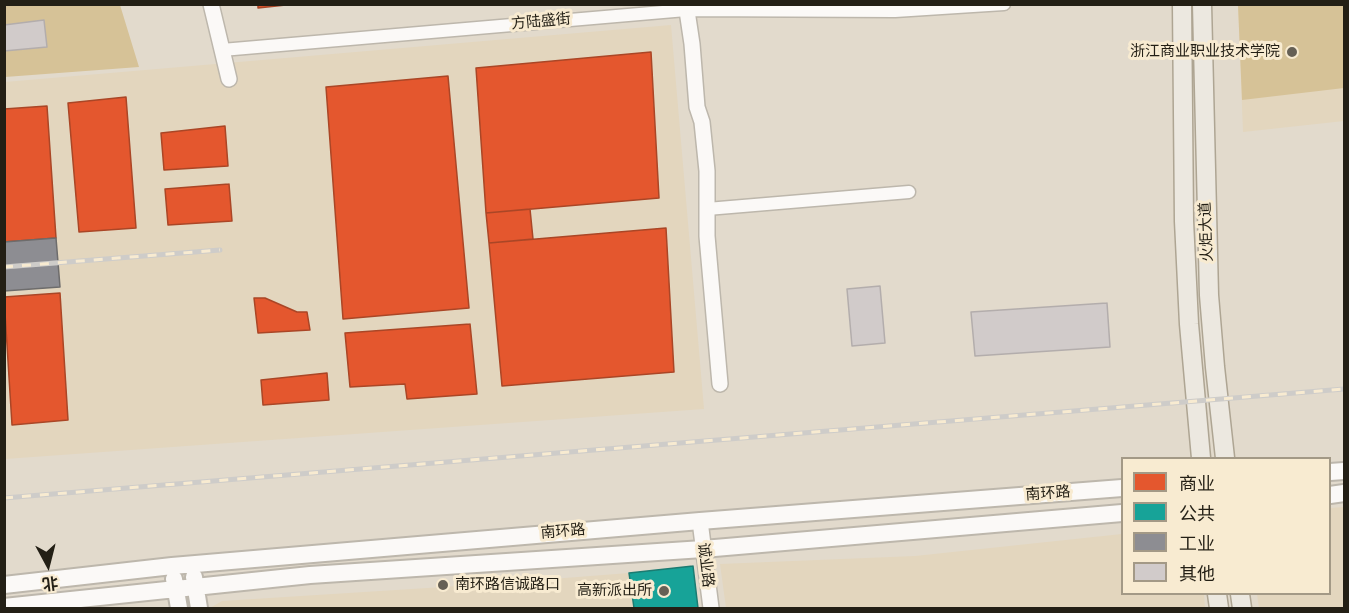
<!DOCTYPE html>
<html>
<head>
<meta charset="utf-8">
<style>
	body { margin:0 }
	#map { position:relative; width:1349px; height:613px; overflow:hidden; background:#e2dacc; font-family:"DejaVu Sans","Noto Sans SC",sans-serif }
	canvas { display:block }
	.frame { position:absolute; inset:0; border:6px solid #231f15; pointer-events:none }
	.legend { position:absolute; left:1121px; top:457px; width:210px; height:138px; box-sizing:border-box; background:#f8ebd1; border:2px solid #a39986; margin:0; padding:8px 10px; list-style:none; font-size:18px; color:#231f15 }
	.legend li { display:flex; align-items:center; gap:12px; height:30px }
	.legend b { width:30px; border:2px solid #a39986 }
	.north { position:absolute; left:18px; top:535px; width:60px; height:60px; -webkit-text-stroke:4px #f8ebd1; paint-order:stroke; rotate:173deg; font-size:16px; font-weight:700; line-height:24px; text-align:center; color:#231f15 }
	.north::after { content:''; display:block; margin:auto; width:21px; height:27px; background:#231f15; clip-path:polygon(50% 0,100% 100%,50% 72%,0 100%) }
</style>
</head>
<body>
<div id="map">
<canvas width="1349" height="613"></canvas>
<div class="frame"></div>
<ul class="legend">
<li><b style="height:16px;background:#e4572e"></b>商业</li>
<li><b style="height:16px;background:#17a398"></b>公共</li>
<li><b style="height:16px;background:#8d8d92"></b>工业</li>
<li><b style="height:16px;background:#d1cbca"></b>其他</li>
</ul>
<div class="north">北</div>
</div>
<script>
const c = document.querySelector('canvas').getContext('2d');
c.lineJoin = 'round';
function fill(path, color) { c.fillStyle = color; c.fill(path, 'evenodd'); }
const toPath = rows => new Path2D(rows.map(r => 'M' + r).join(''));
function strokePath(path, color, width, dash) { c.strokeStyle = color; c.lineWidth = width; c.lineCap = dash ? 'butt' : 'round'; c.setLineDash(dash || []); c.stroke(path); }
function label(font, color, halo, rows, align = 'center') {
  c.font = font + ' "DejaVu Sans","Noto Sans SC",sans-serif'; c.lineWidth = 6; c.setLineDash([]); c.textBaseline = 'middle'; c.strokeStyle = halo; c.fillStyle = color; for (const [text, x, y, turn = 0] of rows) {
    c.save(); c.translate(x, y); c.rotate((+turn || 0) * Math.PI / 180); c.textAlign = isNaN(turn) ? turn : align; if (halo) c.strokeText(text, 0, 0); c.fillText(text, 0, 0); c.restore();
  }
}
const built = toPath([
	[1238,5,1344,5,1344,121,1243,132],
	[671,25,704,409,5,459,5,82],
	[1344,507,1344,608,1259,608,1257,594,1330,594,1330,508],
	[1122,534,1122,594,1204,594,1205,608,726,608,720,564,915,556],
	[629,573,634,608,210,608,222,601,475,585]
]);
const green = toPath([
	[5,5,120,5,139,67,5,77],
	[1238,5,1344,5,1344,88,1242,100]
]);
const shops = toPath([
	[258,4,295,4,258,8,258,4],
	[651,52,659,198,486,213,476,68,651,52],
	[448,76,469,308,343,319,326,87,448,76],
	[126,97,136,228,79,232,68,103,126,97],
	[47,106,56,238,4,242,4,109,47,106],
	[225,126,228,166,164,170,161,133,225,126],
	[229,184,232,221,168,225,165,189,229,184],
	[530,209,533,239,489,243,486,213,530,209],
	[666,228,674,372,502,386,489,243,666,228],
	[60,293,68,420,12,425,4,297,60,293],
	[254,298,265,298,297,312,307,312,310,330,258,333,254,298],
	[470,324,477,394,407,399,405,384,350,387,345,333,470,324],
	[327,373,329,400,263,405,261,380,327,373]
]);
const public = toPath([
	[693,566,698,608,634,608,629,573,693,566]
]);
const industry = toPath([
	[56,238,60,287,4,291,4,242,56,238]
]);
const building = toPath([
	[44,20,47,47,4,51,4,25,44,20],
	[880,286,885,343,852,346,847,289,880,286],
	[1107,303,1110,347,975,356,971,312,1107,303]
]);
const minor = toPath([
	[222,50,686,10,895,11,1004,4],
	[707,209,909,192]
]);
const tertiary = toPath([
	[211,4,229,79],
	[686,4,692,44,697,107,702,122,707,171,707,236,720,384],
	[700,521,711,608]
]);
const secondary = toPath([
	[1330,472,1344,471],
	[1330,495,1344,493],
	[194,577,199,608],
	[174,579,179,608],
	[4,585,172,566,700,521,1122,488],
	[4,607,310,575,703,549,1122,513]
]);
const primary = toPath([
	[1182,4,1184,221,1189,324,1201,458],
	[1202,4,1209,295,1215,367,1225,458],
	[1217,594,1219,608],
	[1240,594,1242,608]
]);
const rail = toPath([
	[4,267,220,250],
	[4,498,1344,389]
]);
const markers = [
	[1292,52,6,"#666055"],
	[443,585,6,"#666055"],
	[664,591,6,"#666055"]
];
const streetNames = [
	["方陆盛街",541,22,-5],
	["火炬大道",1207,232,-92],
	["南环路",1048,494,-4],
	["南环路",563,532,-5],
	["诚业路",705,565,83]
];
const poiNames = [
	["浙江商业职业技术学院",1280,52],
	["南环路信诚路口",455,585,"left"],
	["高新派出所",652,591]
];
fill(built, '#e3d6be');
fill(green, '#d6c297');
fill(shops, '#e4572e');
strokePath(shops, '#aa4626', 1.5);
fill(public, '#17a398');
strokePath(public, '#1b7b71', 1.5);
fill(industry, '#8d8d92');
strokePath(industry, '#6d6c6c', 1.5);
fill(building, '#d1cbca');
strokePath(building, '#b3adac', 1.5);
strokePath(minor, '#bdb7ac', 15);
strokePath(tertiary, '#bdb7ac', 18);
strokePath(secondary, '#bdb7ac', 20);
strokePath(primary, '#aea593', 21);
strokePath(minor, '#fbf9f7', 12);
strokePath(tertiary, '#fbf9f7', 15);
strokePath(secondary, '#fbf9f7', 16);
strokePath(primary, '#ece8e0', 18);
strokePath(rail, '#ceccc9', 5);
strokePath(rail, '#f8ebd1', 3, [9]);
for (const [x, y, r, color] of markers) { const dot = new Path2D(); dot.arc(x, y, r, 0, 2 * Math.PI); c.fillStyle = color; c.fill(dot); strokePath(dot, '#f8ebd1', 2); }
label('15px', '#231f15', '#f8ebd1', streetNames);
label('15px', '#231f15', '#f8ebd1', poiNames, 'right');
</script>
</body>
</html>
